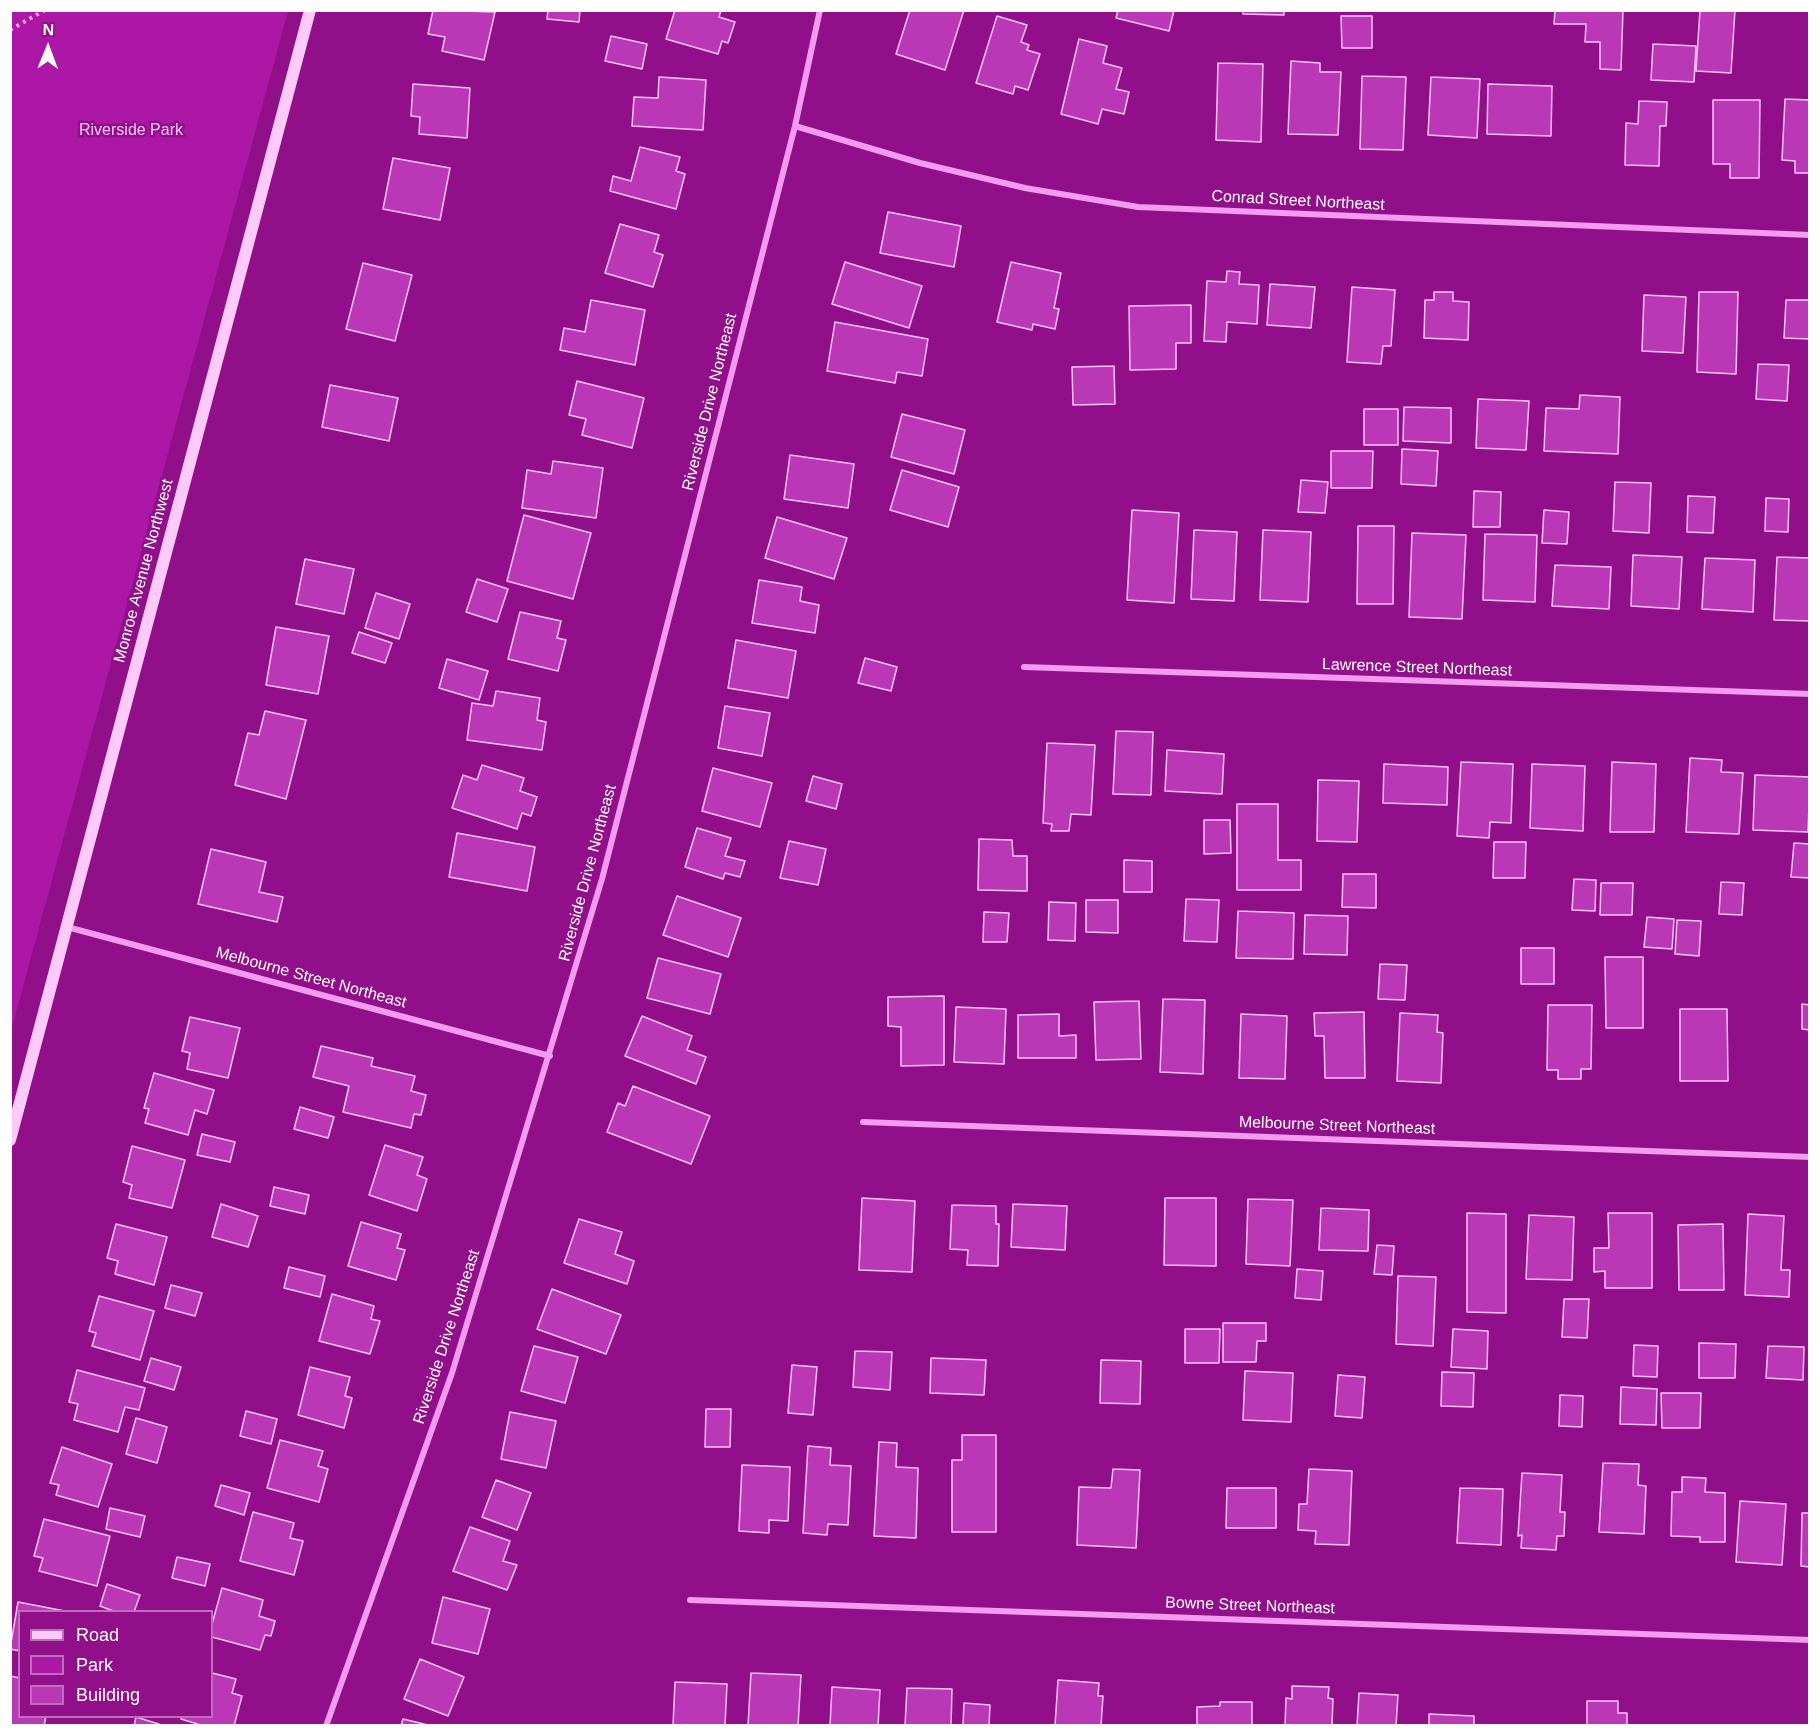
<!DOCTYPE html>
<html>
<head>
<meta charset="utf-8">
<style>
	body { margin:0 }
	#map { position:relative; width:1820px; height:1736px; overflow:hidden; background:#91108a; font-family:Helvetica,sans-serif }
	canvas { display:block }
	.frame { position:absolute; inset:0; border:12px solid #fff; pointer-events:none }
	.legend { position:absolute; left:18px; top:1610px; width:195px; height:108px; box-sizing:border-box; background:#91108a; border:2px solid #bd70b9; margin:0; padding:8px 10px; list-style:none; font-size:18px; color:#fff }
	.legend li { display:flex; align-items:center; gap:12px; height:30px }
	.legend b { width:30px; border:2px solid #bd70b9 }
	.north { position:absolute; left:18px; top:18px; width:60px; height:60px; -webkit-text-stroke:4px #91108a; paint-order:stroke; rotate:1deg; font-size:16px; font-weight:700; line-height:24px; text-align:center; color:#fff }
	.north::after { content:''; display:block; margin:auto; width:21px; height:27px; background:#fff; clip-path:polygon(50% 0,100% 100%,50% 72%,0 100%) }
</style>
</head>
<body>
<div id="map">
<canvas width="1820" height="1736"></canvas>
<div class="frame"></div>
<ul class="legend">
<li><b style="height:8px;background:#fdcafa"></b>Road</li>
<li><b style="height:16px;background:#ac17a6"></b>Park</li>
<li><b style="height:16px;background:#ba38b5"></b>Building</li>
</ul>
<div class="north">N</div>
</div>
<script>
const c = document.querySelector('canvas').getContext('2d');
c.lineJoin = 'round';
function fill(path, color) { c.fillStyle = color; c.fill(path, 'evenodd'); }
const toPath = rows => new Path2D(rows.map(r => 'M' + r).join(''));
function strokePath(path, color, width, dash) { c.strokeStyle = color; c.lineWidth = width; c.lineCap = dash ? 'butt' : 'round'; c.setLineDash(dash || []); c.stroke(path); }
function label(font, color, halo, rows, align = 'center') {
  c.font = font + ' Helvetica,sans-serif'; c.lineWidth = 5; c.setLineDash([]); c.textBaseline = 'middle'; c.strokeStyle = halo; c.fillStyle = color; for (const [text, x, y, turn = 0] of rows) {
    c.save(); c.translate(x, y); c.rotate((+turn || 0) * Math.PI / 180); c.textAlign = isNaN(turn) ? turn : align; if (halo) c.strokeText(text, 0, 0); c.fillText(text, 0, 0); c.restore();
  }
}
const green = toPath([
	[11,10,288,11,11,1031,10,11]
]);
const building = toPath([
	[433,10,495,12,484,60,442,51,445,37,428,34,433,10],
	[548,10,580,10,579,22,547,19,548,10],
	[675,10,721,10,719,17,735,22,728,43,722,41,718,54,666,39,675,10],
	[910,10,964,10,945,70,896,54,910,10],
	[1118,10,1174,10,1169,31,1116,18,1118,10],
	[1243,10,1284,10,1284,15,1243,14,1243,10],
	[1555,10,1623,10,1621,70,1600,69,1600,42,1585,42,1586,24,1554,24,1555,10],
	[1700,10,1735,10,1731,73,1696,71,1700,10],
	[997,16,1027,25,1021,42,1029,45,1027,50,1040,54,1028,90,1015,86,1013,94,976,83,997,16],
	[1341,16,1372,16,1372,48,1342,48,1341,16],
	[611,36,647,44,642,69,605,61,611,36],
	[1079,39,1107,46,1103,63,1122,68,1116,89,1129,92,1124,114,1102,109,1098,124,1061,114,1079,39],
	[1653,44,1696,46,1694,82,1651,80,1653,44],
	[1291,61,1320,63,1320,72,1341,72,1338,135,1288,134,1291,61],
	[1218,63,1263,64,1261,142,1216,140,1218,63],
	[1362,76,1406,77,1403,150,1360,149,1362,76],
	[659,77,706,80,703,130,632,126,634,97,658,98,659,77],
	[1431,77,1480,79,1477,138,1428,135,1431,77],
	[413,84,470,88,467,138,419,134,420,117,411,116,413,84],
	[1488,84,1552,86,1551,136,1487,134,1488,84],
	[1785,99,1810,100,1810,173,1795,173,1795,161,1782,160,1785,99],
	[1713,100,1760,100,1759,178,1730,178,1730,164,1713,164,1713,100],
	[1639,101,1667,102,1666,126,1660,126,1659,166,1625,165,1626,123,1638,124,1639,101],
	[640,147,680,157,676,171,685,174,676,209,610,191,613,176,631,181,640,147],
	[393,158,450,168,440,220,383,209,393,158],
	[888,212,961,226,954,267,880,253,888,212],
	[620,224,659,235,654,252,663,255,653,287,605,273,620,224],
	[845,262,922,286,909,328,832,304,845,262],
	[1011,262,1061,273,1054,308,1059,309,1055,329,1033,324,1032,330,997,322,1011,262],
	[363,263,412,275,395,341,346,329,363,263],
	[1227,271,1240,272,1239,284,1259,285,1257,324,1227,322,1226,342,1204,341,1207,281,1226,282,1227,271],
	[1270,284,1315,287,1311,328,1267,325,1270,284],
	[1352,287,1395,290,1391,346,1383,346,1381,364,1347,362,1352,287],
	[1434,292,1453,292,1453,301,1469,302,1468,340,1424,338,1425,300,1434,300,1434,292],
	[1699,292,1738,292,1736,374,1697,372,1699,292],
	[1644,295,1686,297,1683,353,1642,351,1644,295],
	[591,300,645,310,635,365,560,350,564,328,585,332,591,300],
	[1786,300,1810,300,1810,339,1784,338,1786,300],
	[1191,305,1191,343,1176,343,1176,369,1130,370,1129,306,1191,305],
	[835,322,928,339,922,376,897,372,895,383,827,371,835,322],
	[1758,364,1789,365,1787,401,1756,399,1758,364],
	[1114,366,1115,404,1073,405,1072,367,1114,366],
	[577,381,644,398,632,448,582,435,586,419,569,415,577,381],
	[330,385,398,398,389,441,322,427,330,385],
	[1580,395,1620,397,1618,454,1544,451,1546,408,1579,409,1580,395],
	[1478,399,1529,401,1526,450,1476,448,1478,399],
	[1404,407,1451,408,1451,443,1403,441,1404,407],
	[1364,409,1398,409,1398,445,1364,445,1364,409],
	[902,414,965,430,954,474,891,457,902,414],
	[1402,449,1438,451,1436,486,1401,484,1402,449],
	[1331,451,1373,451,1372,488,1331,488,1331,451],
	[790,455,854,464,848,508,784,499,790,455],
	[553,461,603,468,596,518,522,508,527,470,551,474,553,461],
	[902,470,959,487,948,527,890,510,902,470],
	[1301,480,1328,482,1325,513,1298,512,1301,480],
	[1615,482,1651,483,1649,533,1613,531,1615,482],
	[1474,491,1501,492,1500,527,1473,527,1474,491],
	[1688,496,1715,497,1713,533,1687,532,1688,496],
	[1766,498,1789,499,1788,532,1765,531,1766,498],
	[1132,510,1179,513,1174,603,1127,600,1132,510],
	[1544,510,1569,512,1567,544,1542,543,1544,510],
	[524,515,591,533,573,599,507,581,524,515],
	[777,517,847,538,834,579,765,558,777,517],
	[1358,526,1394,526,1393,604,1357,604,1358,526],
	[1194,530,1237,532,1234,601,1191,599,1194,530],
	[1263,530,1311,532,1308,602,1260,600,1263,530],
	[1412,533,1466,535,1462,619,1409,617,1412,533],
	[1485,534,1537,535,1535,602,1483,600,1485,534],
	[1633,555,1682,557,1679,609,1631,606,1633,555],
	[1777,557,1810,558,1810,621,1774,620,1777,557],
	[1705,558,1755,560,1753,612,1702,609,1705,558],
	[305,559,354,569,344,614,296,604,305,559],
	[1555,565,1611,567,1609,609,1552,606,1555,565],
	[477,579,508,589,497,622,466,612,477,579],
	[759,580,802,587,800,601,819,605,815,633,752,623,759,580],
	[376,593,410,604,399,639,365,628,376,593],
	[520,612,561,621,557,638,566,640,558,671,508,659,520,612],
	[276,627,329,636,318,694,266,685,276,627],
	[359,632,392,643,385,663,352,653,359,632],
	[736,640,796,651,788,698,728,688,736,640],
	[865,658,897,667,891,691,858,683,865,658],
	[447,659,488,671,479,700,439,688,447,659],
	[496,691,540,698,537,720,546,722,542,750,467,740,472,703,493,706,496,691],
	[725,706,770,713,762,756,718,748,725,706],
	[265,711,306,720,286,799,235,785,248,733,259,735,265,711],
	[1116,731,1153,732,1151,795,1113,794,1116,731],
	[1047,743,1095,745,1091,815,1071,814,1069,831,1051,831,1052,824,1043,823,1047,743],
	[1167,750,1224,754,1222,794,1165,791,1167,750],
	[1690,758,1722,760,1721,772,1743,773,1739,834,1686,832,1690,758],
	[1461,762,1513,764,1511,823,1490,822,1489,838,1457,836,1461,762],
	[1612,762,1656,764,1654,832,1610,832,1612,762],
	[1384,764,1448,767,1447,805,1383,803,1384,764],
	[1532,764,1585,766,1583,831,1530,828,1532,764],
	[482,765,524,778,520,791,537,797,531,816,522,813,517,829,452,808,463,775,477,780,482,765],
	[713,768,772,783,760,827,702,811,713,768],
	[1755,775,1810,777,1808,832,1753,830,1755,775],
	[813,776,842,784,836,809,806,801,813,776],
	[1318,780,1359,781,1357,842,1317,841,1318,780],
	[1237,804,1278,804,1278,860,1301,860,1301,890,1237,890,1237,804],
	[1204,820,1230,820,1231,853,1204,854,1204,820],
	[697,828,731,838,725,856,745,861,740,877,725,873,723,879,685,867,697,828],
	[457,833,535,847,527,891,449,877,457,833],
	[979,839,1012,840,1013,856,1027,856,1027,891,978,890,979,839],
	[789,841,826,849,818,885,780,878,789,841],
	[1494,842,1526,842,1525,878,1493,878,1494,842],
	[1794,843,1810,844,1810,878,1791,877,1794,843],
	[211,849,266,862,259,892,283,897,277,922,198,904,211,849],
	[1124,860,1152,861,1152,892,1124,892,1124,860],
	[1343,874,1376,874,1376,908,1342,907,1343,874],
	[1574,879,1596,880,1595,911,1572,910,1574,879],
	[1721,882,1744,883,1742,915,1719,914,1721,882],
	[1601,883,1633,883,1632,915,1600,915,1601,883],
	[677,896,741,918,728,957,663,935,677,896],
	[1186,899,1219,900,1217,942,1184,941,1186,899],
	[1086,900,1118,900,1118,933,1086,932,1086,900],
	[1049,902,1076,903,1075,941,1048,940,1049,902],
	[1238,911,1294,913,1293,959,1236,958,1238,911],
	[984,912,1009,913,1007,942,983,942,984,912],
	[1305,915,1348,916,1347,955,1304,954,1305,915],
	[1647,917,1674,919,1672,949,1644,947,1647,917],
	[1677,920,1701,921,1699,956,1675,954,1677,920],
	[1521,948,1554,948,1554,984,1521,984,1521,948],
	[1605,957,1643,957,1643,1028,1606,1028,1605,957],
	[658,958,721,974,710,1014,647,998,658,958],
	[1380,964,1407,965,1405,1000,1378,999,1380,964],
	[944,996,944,1065,901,1066,901,1027,888,1026,888,997,944,996],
	[1163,999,1205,1000,1203,1074,1160,1072,1163,999],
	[1139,1001,1141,1059,1096,1060,1094,1002,1139,1001],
	[1802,1004,1810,1005,1810,1030,1802,1029,1802,1004],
	[1548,1005,1592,1005,1591,1069,1581,1069,1581,1079,1558,1079,1558,1070,1547,1070,1548,1005],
	[956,1007,1006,1009,1004,1064,954,1062,956,1007],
	[1680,1009,1727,1009,1728,1081,1680,1081,1680,1009],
	[1364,1012,1365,1078,1325,1078,1324,1036,1315,1036,1314,1013,1364,1012],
	[1400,1013,1438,1015,1437,1032,1443,1033,1441,1083,1397,1081,1400,1013],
	[1059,1014,1059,1036,1076,1035,1076,1058,1018,1058,1018,1015,1059,1014],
	[1241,1014,1287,1016,1285,1079,1239,1078,1241,1014],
	[642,1016,692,1036,687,1050,706,1057,696,1084,625,1056,642,1016],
	[190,1017,240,1028,228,1078,187,1069,190,1053,182,1051,190,1017],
	[321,1046,373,1058,371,1066,415,1076,411,1091,426,1095,421,1115,414,1114,411,1128,343,1112,349,1086,313,1077,321,1046],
	[154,1073,214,1090,207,1114,195,1110,188,1135,145,1123,149,1109,144,1108,154,1073],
	[633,1086,710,1116,691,1164,607,1132,618,1103,625,1106,633,1086],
	[300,1107,334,1117,328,1138,294,1129,300,1107],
	[202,1134,235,1142,230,1162,197,1155,202,1134],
	[385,1145,423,1157,417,1175,427,1179,417,1211,369,1195,385,1145],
	[132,1146,185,1160,172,1208,129,1198,132,1185,123,1182,132,1146],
	[274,1187,309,1195,305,1214,270,1206,274,1187],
	[862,1198,915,1201,912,1272,859,1270,862,1198],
	[1165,1198,1216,1198,1216,1266,1164,1265,1165,1198],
	[1248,1199,1293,1200,1290,1266,1246,1264,1248,1199],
	[221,1204,258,1216,248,1247,212,1237,221,1204],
	[1013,1204,1067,1206,1065,1250,1011,1247,1013,1204],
	[952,1205,996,1206,996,1224,999,1224,998,1266,967,1265,968,1250,950,1249,952,1205],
	[1321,1208,1369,1210,1368,1251,1319,1250,1321,1208],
	[1467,1213,1506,1214,1506,1313,1467,1312,1467,1213],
	[1608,1213,1652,1213,1652,1288,1605,1288,1605,1271,1594,1272,1594,1248,1609,1248,1608,1213],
	[1748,1214,1784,1216,1781,1270,1790,1270,1789,1297,1745,1295,1748,1214],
	[1529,1215,1574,1217,1572,1280,1526,1279,1529,1215],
	[579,1219,622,1232,615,1254,634,1261,627,1284,564,1263,579,1219],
	[361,1222,401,1234,397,1248,405,1250,396,1280,348,1266,361,1222],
	[116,1224,167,1237,154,1285,115,1274,118,1261,107,1258,116,1224],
	[1723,1224,1724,1290,1679,1290,1678,1225,1723,1224],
	[1377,1245,1394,1246,1392,1275,1374,1274,1377,1245],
	[289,1267,325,1276,320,1297,284,1288,289,1267],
	[1297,1269,1323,1271,1321,1300,1295,1298,1297,1269],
	[1398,1276,1436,1277,1433,1346,1396,1344,1398,1276],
	[171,1285,202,1293,195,1316,165,1308,171,1285],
	[552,1289,621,1315,606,1354,537,1329,552,1289],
	[332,1294,374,1306,371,1319,380,1321,370,1354,319,1341,332,1294],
	[99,1296,154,1311,140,1360,92,1346,96,1333,89,1331,99,1296],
	[1564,1299,1589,1299,1587,1338,1562,1337,1564,1299],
	[1223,1323,1266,1323,1266,1341,1257,1341,1256,1362,1223,1362,1223,1323],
	[1185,1329,1220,1329,1219,1363,1185,1363,1185,1329],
	[1453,1329,1488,1331,1487,1369,1451,1367,1453,1329],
	[1699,1343,1736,1344,1735,1378,1699,1378,1699,1343],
	[1634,1345,1658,1346,1657,1377,1633,1376,1634,1345],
	[534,1346,578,1357,565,1403,521,1391,534,1346],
	[1768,1346,1804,1347,1803,1380,1766,1378,1768,1346],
	[855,1351,892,1352,890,1390,853,1387,855,1351],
	[151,1358,181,1367,174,1390,144,1381,151,1358],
	[931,1358,986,1360,984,1395,930,1393,931,1358],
	[1101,1360,1141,1361,1140,1404,1100,1403,1101,1360],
	[792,1365,817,1367,813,1415,788,1413,792,1365],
	[310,1367,350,1377,345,1396,352,1398,344,1428,298,1415,310,1367],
	[77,1370,145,1388,139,1410,125,1407,118,1432,74,1420,78,1404,69,1402,77,1370],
	[1245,1371,1293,1373,1291,1422,1243,1420,1245,1371],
	[1442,1372,1474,1373,1473,1407,1441,1406,1442,1372],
	[1338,1375,1365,1377,1362,1418,1335,1416,1338,1375],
	[1621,1387,1657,1389,1656,1425,1620,1424,1621,1387],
	[1661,1393,1701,1393,1700,1428,1662,1428,1661,1393],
	[1560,1395,1583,1396,1582,1427,1559,1426,1560,1395],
	[706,1409,731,1409,730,1447,705,1447,706,1409],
	[246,1411,277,1419,271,1444,240,1436,246,1411],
	[510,1412,556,1421,546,1468,501,1459,510,1412],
	[136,1418,167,1427,157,1463,126,1454,136,1418],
	[962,1435,996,1435,996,1532,952,1532,952,1460,962,1460,962,1435],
	[280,1440,323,1451,318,1466,328,1469,319,1502,267,1488,280,1440],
	[879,1442,897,1443,896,1467,918,1468,916,1538,874,1536,879,1442],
	[808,1446,831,1448,830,1465,851,1466,848,1525,828,1524,827,1535,803,1533,808,1446],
	[62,1447,112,1464,98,1507,56,1495,59,1485,50,1483,62,1447],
	[1603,1463,1639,1464,1638,1485,1646,1486,1644,1534,1599,1532,1603,1463],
	[742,1465,790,1467,788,1521,769,1520,769,1533,739,1531,742,1465],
	[1113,1469,1140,1470,1136,1548,1077,1545,1079,1487,1111,1488,1113,1469],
	[1309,1469,1352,1471,1349,1545,1315,1544,1316,1531,1298,1530,1299,1504,1307,1504,1309,1469],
	[1522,1473,1562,1475,1560,1512,1565,1512,1564,1536,1557,1536,1556,1550,1521,1548,1522,1535,1518,1536,1522,1473],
	[1682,1477,1706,1478,1705,1492,1725,1493,1725,1542,1700,1542,1700,1537,1671,1536,1672,1492,1682,1492,1682,1477],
	[496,1480,531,1493,517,1530,482,1517,496,1480],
	[221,1485,250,1493,244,1515,215,1506,221,1485],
	[1227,1488,1276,1488,1276,1528,1226,1528,1227,1488],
	[1460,1488,1503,1489,1501,1545,1457,1543,1460,1488],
	[1740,1501,1786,1504,1782,1565,1736,1562,1740,1501],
	[110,1508,145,1516,140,1537,106,1529,110,1508],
	[253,1512,294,1523,290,1538,303,1541,294,1575,240,1561,253,1512],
	[1802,1513,1810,1513,1810,1567,1801,1566,1802,1513],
	[44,1519,110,1536,97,1586,39,1571,43,1558,34,1556,44,1519],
	[470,1527,510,1541,503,1561,517,1565,507,1590,453,1571,470,1527],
	[177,1557,210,1564,205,1586,172,1578,177,1557],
	[107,1584,140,1595,134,1612,116,1612,100,1606,107,1584],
	[222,1588,263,1600,259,1616,275,1621,271,1636,265,1635,260,1650,212,1637,212,1624,222,1588],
	[443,1597,490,1609,478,1654,432,1643,443,1597],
	[18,1602,70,1612,20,1612,20,1651,10,1649,18,1602],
	[420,1659,464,1677,448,1716,404,1699,420,1659],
	[212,1673,236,1679,232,1693,242,1696,234,1726,204,1726,181,1719,182,1716,212,1716,212,1673],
	[751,1673,801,1675,798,1726,748,1726,751,1673],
	[10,1676,20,1678,20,1716,46,1716,44,1726,10,1726,10,1676],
	[1058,1680,1099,1683,1098,1696,1103,1696,1101,1726,1055,1726,1058,1680],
	[675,1682,727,1684,725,1726,673,1726,675,1682],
	[1292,1686,1329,1687,1328,1698,1333,1699,1332,1726,1285,1726,1286,1698,1292,1699,1292,1686],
	[832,1687,880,1690,878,1726,830,1726,832,1687],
	[907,1688,952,1689,951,1726,905,1726,907,1688],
	[1359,1693,1398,1695,1396,1726,1357,1726,1359,1693],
	[1587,1701,1618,1701,1618,1713,1627,1713,1627,1726,1587,1726,1587,1701],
	[1220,1702,1252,1702,1252,1726,1197,1726,1197,1707,1220,1706,1220,1702],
	[964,1703,990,1705,989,1726,963,1726,964,1703],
	[1429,1714,1474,1716,1474,1726,1429,1726,1429,1714],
	[136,1717,165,1726,134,1726,136,1717],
	[403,1719,432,1726,401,1726,403,1719]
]);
const path = toPath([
	[10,30,45,10]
]);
const street = toPath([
	[795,126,920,163,1025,188,1138,207,1810,235],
	[1024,667,1810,694],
	[67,927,550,1056],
	[863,1122,1810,1157],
	[690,1600,1810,1640],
	[326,1726,452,1373,602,879,795,126,820,10]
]);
const secondary = toPath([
	[10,1140,310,10]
]);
const parkNames = [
	["Riverside Park",131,131]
];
const streetNames = [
	["Conrad Street Northeast",1298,201,3],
	["Riverside Drive Northeast",710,402,-76],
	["Monroe Avenue Northwest",144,571,-75],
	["Lawrence Street Northeast",1417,668,2],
	["Riverside Drive Northeast",588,873,-75],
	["Melbourne Street Northeast",311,978,15],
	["Melbourne Street Northeast",1337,1126,2],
	["Riverside Drive Northeast",447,1337,-72],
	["Bowne Street Northeast",1250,1606,2]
];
fill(green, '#ac17a6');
fill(building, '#ba38b5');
strokePath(building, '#fec2fc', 1.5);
strokePath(path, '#f39bf0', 4, [3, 4.5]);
strokePath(street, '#f39bf0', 6);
strokePath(secondary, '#fdcafa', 12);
label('16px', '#fec2fc', '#91108a', parkNames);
label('16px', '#fff', '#91108a', streetNames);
</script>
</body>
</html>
